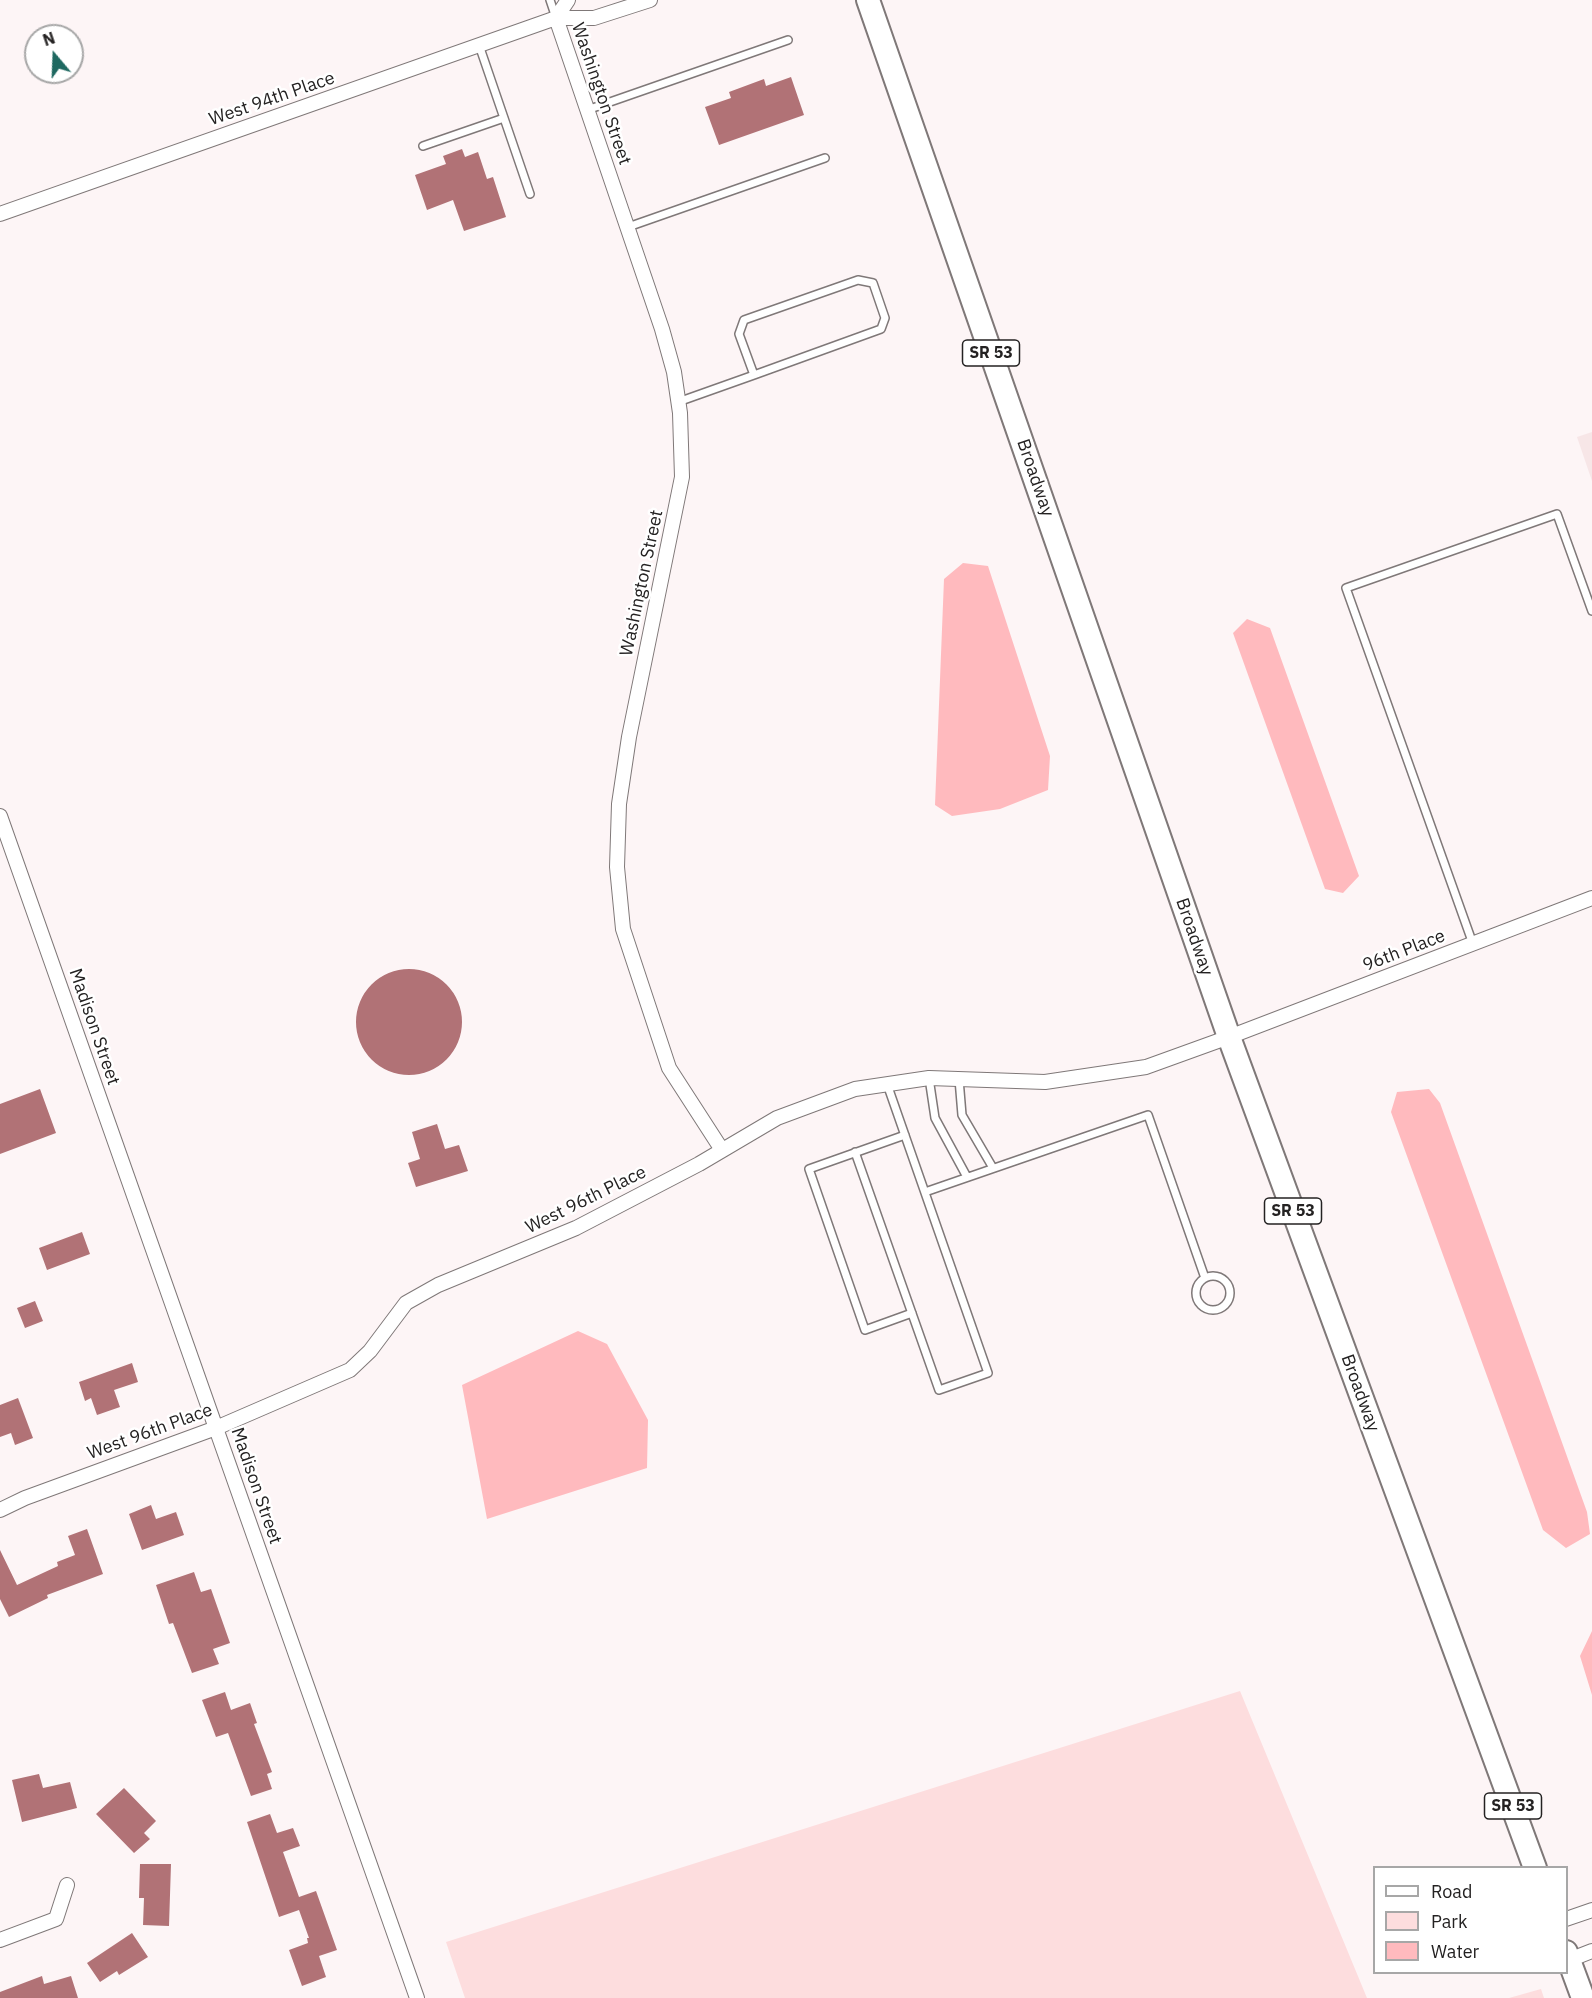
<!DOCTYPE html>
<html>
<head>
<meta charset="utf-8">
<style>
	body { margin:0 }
	#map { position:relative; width:1592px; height:1998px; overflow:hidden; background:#fdf5f6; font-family:"IBM Plex Sans",sans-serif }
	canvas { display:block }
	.legend { position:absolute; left:1373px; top:1866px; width:195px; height:108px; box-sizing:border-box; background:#fff; border:2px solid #a7a7a7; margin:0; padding:8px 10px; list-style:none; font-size:18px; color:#242222 }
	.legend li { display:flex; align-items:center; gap:12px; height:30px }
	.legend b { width:30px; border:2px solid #a7a7a7 }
	.north { position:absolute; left:24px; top:24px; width:60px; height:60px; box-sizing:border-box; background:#fff; border:2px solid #a7a7a7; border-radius:50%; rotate:341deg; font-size:16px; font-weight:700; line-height:24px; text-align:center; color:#242222 }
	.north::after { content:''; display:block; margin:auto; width:21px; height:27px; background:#1e6860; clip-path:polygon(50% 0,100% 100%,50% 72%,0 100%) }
</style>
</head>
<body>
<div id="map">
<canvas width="1592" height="1998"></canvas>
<ul class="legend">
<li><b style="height:8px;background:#fff"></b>Road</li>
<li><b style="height:16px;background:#fdddde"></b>Park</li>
<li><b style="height:16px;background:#ffbabe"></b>Water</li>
</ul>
<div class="north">N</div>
</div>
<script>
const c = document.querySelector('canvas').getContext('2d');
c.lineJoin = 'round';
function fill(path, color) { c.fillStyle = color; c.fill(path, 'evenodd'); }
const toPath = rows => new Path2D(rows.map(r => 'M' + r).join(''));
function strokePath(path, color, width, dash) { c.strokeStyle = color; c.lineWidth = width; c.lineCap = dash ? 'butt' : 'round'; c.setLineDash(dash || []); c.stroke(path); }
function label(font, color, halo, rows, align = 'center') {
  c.font = font + ' "IBM Plex Sans",sans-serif'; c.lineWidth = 5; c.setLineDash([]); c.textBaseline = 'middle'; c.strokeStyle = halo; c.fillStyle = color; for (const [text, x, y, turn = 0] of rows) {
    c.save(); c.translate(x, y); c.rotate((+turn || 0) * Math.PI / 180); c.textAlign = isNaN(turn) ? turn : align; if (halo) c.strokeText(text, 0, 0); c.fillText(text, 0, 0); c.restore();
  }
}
const built = toPath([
	[1592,432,1592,481,1577,437]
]);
const green = toPath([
	[1240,1691,1367,1998,465,1998,446,1942],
	[1541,1989,1544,1998,1509,1998]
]);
const water = toPath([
	[963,563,988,566,1050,756,1048,790,1000,809,952,816,935,805,944,579],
	[1247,619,1270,628,1359,876,1343,893,1325,889,1233,633],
	[1429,1089,1440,1103,1587,1512,1590,1534,1566,1548,1543,1530,1391,1112,1397,1092],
	[578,1331,607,1344,648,1420,647,1468,487,1519,462,1385],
	[1592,1631,1592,1695,1580,1656]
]);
const building = toPath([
	[791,77,804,115,719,145,705,107,731,98,729,92,764,79,766,86],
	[462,149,465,157,478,152,487,179,493,177,506,217,464,231,453,200,427,210,415,175,446,164,443,156],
	'356 1022a53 53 0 1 1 106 0a53 53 0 1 1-106 0Z',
	[40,1089,56,1133,0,1154,0,1104],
	[437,1124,445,1149,459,1145,468,1171,416,1187,408,1163,420,1159,412,1132],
	[82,1232,90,1254,47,1270,39,1248],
	[35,1301,43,1321,25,1328,17,1308],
	[132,1363,138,1382,114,1390,120,1407,97,1415,91,1398,85,1401,79,1382],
	[18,1398,33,1438,15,1445,11,1433,0,1437,0,1405],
	[151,1505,156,1519,176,1512,184,1535,142,1550,129,1514],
	[87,1529,103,1574,47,1595,48,1598,9,1617,0,1599,0,1550,17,1585,58,1566,57,1562,75,1555,68,1536],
	[194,1572,201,1592,211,1589,230,1643,213,1649,219,1664,192,1673,173,1623,169,1624,156,1585],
	[225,1692,231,1710,250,1703,257,1723,254,1724,272,1772,267,1774,272,1789,251,1796,228,1733,216,1737,202,1700],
	[39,1774,43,1788,70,1782,77,1808,22,1822,12,1780],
	[124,1788,156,1821,144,1833,150,1839,134,1853,96,1814],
	[270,1814,277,1833,293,1828,300,1846,283,1852,299,1897,316,1891,337,1950,319,1956,326,1977,302,1986,289,1950,308,1943,307,1938,309,1938,299,1910,279,1917,247,1822],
	[140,1864,171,1864,169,1926,143,1925,144,1898,139,1898],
	[132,1933,148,1957,119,1975,117,1971,100,1982,87,1963],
	[42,1976,44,1984,71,1976,78,1998,0,1998,0,1992]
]);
const lane = toPath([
	[550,0,556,18],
	[479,45,530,194],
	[587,110,788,40],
	[423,146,504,118],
	[628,227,825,158],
	[678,402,754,375,881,329,885,318,873,283,858,280,744,320,739,334,754,375],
	[1473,944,1346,588,1557,514,1592,611],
	[929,1078,935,1118,967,1177],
	[959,1079,962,1115,993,1168],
	[905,1135,809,1169,865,1330,912,1313],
	[855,1152,939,1390,988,1373,887,1084],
	[925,1192,1148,1115,1205,1278],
	'1196 1293a17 17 0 1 1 34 0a17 17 0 1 1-34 0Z'
]);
const street = toPath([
	[556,18,662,329,674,372,680,413,682,477,629,737,619,804,617,867,623,929,669,1068,722,1150],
	[556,18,568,0],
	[0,214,556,18,594,18,650,0],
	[0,816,417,1998],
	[0,1510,25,1498,216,1428,350,1370,370,1351,406,1303,438,1285,576,1228,699,1164,777,1118,855,1089,929,1078,1045,1082,1146,1067,1229,1037,1592,898],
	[1566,1919,1592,1910],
	[0,1940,56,1919,67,1885],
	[1569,1960,1592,1951]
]);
const primary = toPath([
	[868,0,1229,1037,1535,1868],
	[1566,1952,1583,1998]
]);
const shields = [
	[991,353,57],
	[1293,1211,57],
	[1513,1806,57]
];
const shieldNames = [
	["SR 53",991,353],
	["SR 53",1293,1211],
	["SR 53",1513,1806]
];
const streetNames = [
	["Washington Street",601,94,71],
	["West 94th Place",272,99,-19],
	["Broadway",1035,478,71],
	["Washington Street",642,583,-78],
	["Broadway",1194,937,71],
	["96th Place",1404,951,-21],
	["Madison Street",94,1027,71],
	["West 96th Place",586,1200,-26],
	["Broadway",1360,1393,70],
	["West 96th Place",150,1432,-20],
	["Madison Street",256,1486,71]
];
fill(built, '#f7e6e7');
fill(green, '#fdddde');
fill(water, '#ffbabe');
fill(building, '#b17276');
strokePath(lane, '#7f7878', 10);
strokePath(street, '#7f7878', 16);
strokePath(primary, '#7f7878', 26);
strokePath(lane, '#fff', 7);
strokePath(street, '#fff', 14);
strokePath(primary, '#fff', 22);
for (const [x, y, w] of shields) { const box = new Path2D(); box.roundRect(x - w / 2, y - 13, w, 26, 4.5); c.fillStyle = '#fff'; c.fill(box); strokePath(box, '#242222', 1.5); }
label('bold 16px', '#242222', null, shieldNames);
label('18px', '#242222', '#fff', streetNames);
</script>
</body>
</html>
